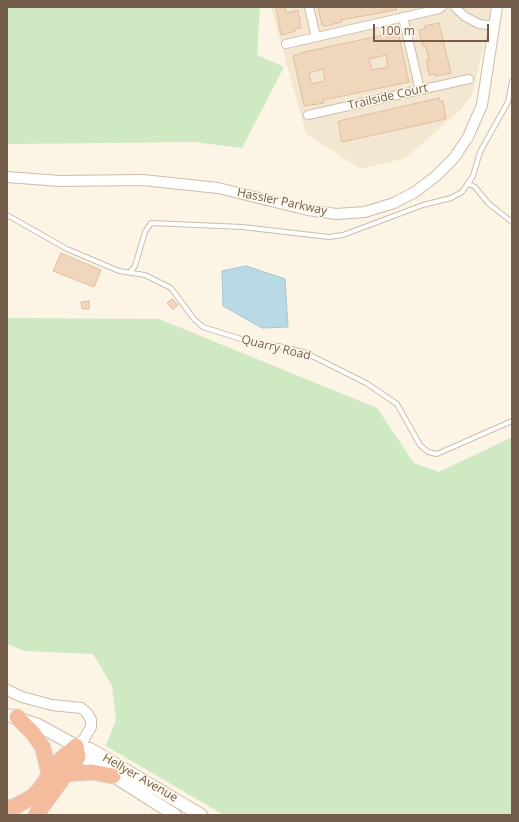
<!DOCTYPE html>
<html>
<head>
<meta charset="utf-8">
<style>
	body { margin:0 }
	#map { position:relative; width:519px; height:822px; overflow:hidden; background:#fcf4e4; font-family:"Open Sans",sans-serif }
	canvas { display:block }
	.frame { position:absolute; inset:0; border:8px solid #735c4a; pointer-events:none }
	.scale { position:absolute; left:373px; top:24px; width:116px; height:18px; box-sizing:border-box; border:2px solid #735c4a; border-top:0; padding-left:5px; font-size:12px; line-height:14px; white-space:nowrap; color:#735c4a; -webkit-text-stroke:3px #fff8ea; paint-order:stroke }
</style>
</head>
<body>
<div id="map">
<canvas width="519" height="822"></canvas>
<div class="frame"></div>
<div class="scale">100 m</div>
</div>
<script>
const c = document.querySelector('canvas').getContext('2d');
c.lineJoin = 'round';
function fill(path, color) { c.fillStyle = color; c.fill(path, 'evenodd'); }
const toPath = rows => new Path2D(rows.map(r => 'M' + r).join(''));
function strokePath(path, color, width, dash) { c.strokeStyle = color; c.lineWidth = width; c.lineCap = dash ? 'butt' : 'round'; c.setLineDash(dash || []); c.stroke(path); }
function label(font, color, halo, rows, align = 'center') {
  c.font = font + ' "Open Sans",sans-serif'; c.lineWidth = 3; c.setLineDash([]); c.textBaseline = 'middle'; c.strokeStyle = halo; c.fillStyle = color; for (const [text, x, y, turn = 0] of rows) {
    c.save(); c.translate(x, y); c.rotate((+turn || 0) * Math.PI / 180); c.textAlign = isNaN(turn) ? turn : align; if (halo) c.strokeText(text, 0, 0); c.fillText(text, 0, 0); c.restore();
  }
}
const residential = toPath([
	[271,7,486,7,492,10,472,96,462,108,406,158,361,169,306,134]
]);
const green = toPath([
	[7,7,260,7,257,55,284,67,242,148,194,142,7,144],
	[7,318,159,319,377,408,414,463,439,472,512,437,512,815,224,815,106,746,116,720,112,686,93,654,25,651,7,644]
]);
const water = toPath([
	[246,266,285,279,288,327,262,328,223,306,222,271,246,266]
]);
const building = toPath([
	[276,7,284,7,287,13,298,10,301,28,295,29,296,31,281,35,276,7],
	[318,7,396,7,396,10,341,20,342,22,325,26,322,25,318,7],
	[439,23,451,73,435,76,435,74,429,75,426,60,429,60,426,46,424,47,422,44,419,30,425,29,424,26,439,23],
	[398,32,409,82,323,100,324,103,304,106,293,56,304,52,398,32],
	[386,55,388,67,372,70,369,59,386,55],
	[323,69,325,81,311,84,309,73,323,69],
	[439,98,440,102,443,101,446,119,342,142,338,122,339,121,439,98],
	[61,253,101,270,94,287,53,271,61,253],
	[172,299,178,305,173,310,167,303,172,299],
	[89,301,89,309,82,309,81,302,89,301]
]);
const service = toPath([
	[469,184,475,187,489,204,512,222],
	[7,215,67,249,119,271,145,275,171,288,194,319,203,327,260,345,279,346,306,353,366,383,397,404,420,445,428,452,437,454,512,421],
	[130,272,135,266,145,232,151,223,242,227,329,237,343,235,423,205,451,198,462,192,473,176,480,152,508,102,512,81]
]);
const minor = toPath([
	[309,7,316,37],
	[455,7,464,16,479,24,494,26],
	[403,17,420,90],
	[286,44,439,9,442,7],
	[308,115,469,79]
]);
const tertiary = toPath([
	[7,177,60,181,143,180,218,188,308,210,336,214,365,212,394,203,415,192,436,176,454,158,468,137,482,105,497,7],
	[7,690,22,697,52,705,81,708,87,713,91,720,91,727,84,739,76,746]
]);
const secondary = toPath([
	[7,715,38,725,76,746,90,749,201,815],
	[76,746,84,757,175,815]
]);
const motorway = toPath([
	[17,717,33,733,43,748,49,774],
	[66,774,92,772,113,776],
	[7,808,16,806,32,797,40,789,58,762,76,746,78,757,36,815]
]);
const streetNames = [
	["Trailside Court",388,97,-13],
	["Hassler Parkway",282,202,12],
	["Quarry Road",276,348,14],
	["Hellyer Avenue",140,778,30]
];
fill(residential, '#f3e7d2');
fill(green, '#cfe9c3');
fill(water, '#b9dae4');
strokePath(water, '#9fc9d6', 1);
fill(building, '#f0d6bc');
strokePath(building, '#e2be9d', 1);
strokePath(service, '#cdbdab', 6);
strokePath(minor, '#cdbdab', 10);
strokePath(tertiary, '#cdbdab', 12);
strokePath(secondary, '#d0bda8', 14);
strokePath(motorway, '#dbd5d0', 17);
strokePath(service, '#fff', 4);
strokePath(minor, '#fff', 8);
strokePath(tertiary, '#fff', 10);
strokePath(secondary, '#fff', 12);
strokePath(motorway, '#f4bb9c', 15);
label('12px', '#735c4a', '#fff8ea', streetNames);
</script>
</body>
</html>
